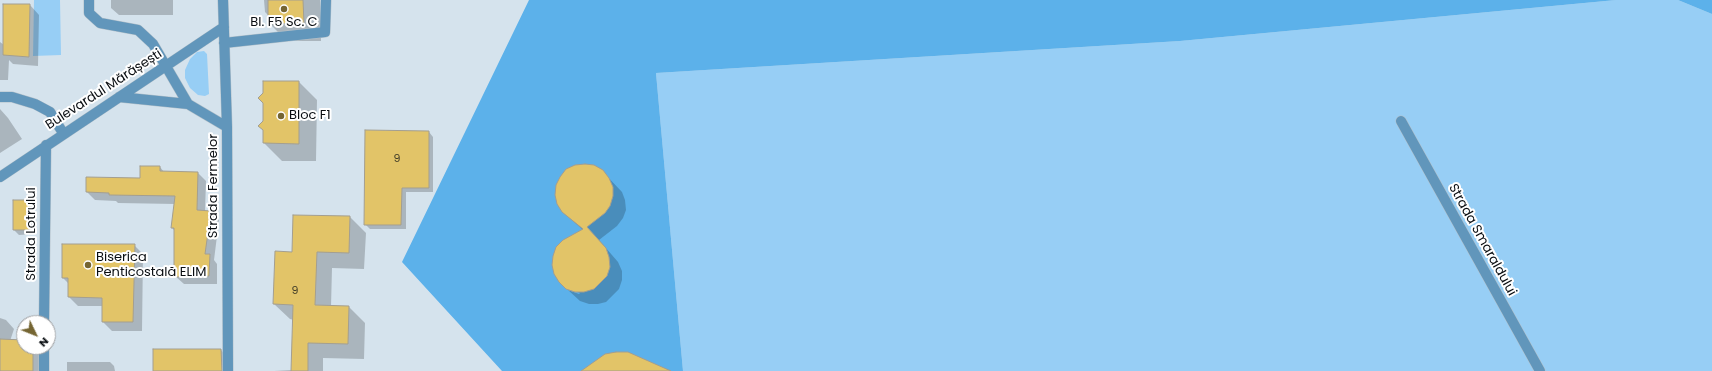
<!DOCTYPE html>
<html>
<head>
<meta charset="utf-8">
<style>
	body { margin:0 }
	#map { position:relative; width:1712px; height:371px; overflow:hidden; background:#d5e3ed; font-family:Poppins,sans-serif }
	canvas { display:block }
	.north { position:absolute; left:16px; top:315px; width:40px; height:40px; box-sizing:border-box; background:#fff; border:1px solid #9d9ea0; border-radius:50%; rotate:133deg; font-size:11px; font-weight:700; line-height:16px; text-align:center; color:#090d11 }
	.north::after { content:''; display:block; margin:auto; width:14px; height:18px; background:#756532; clip-path:polygon(50% 0,100% 100%,50% 72%,0 100%) }
</style>
</head>
<body>
<div id="map">
<canvas width="1712" height="371"></canvas>
<div class="north">N</div>
</div>
<script>
const c = document.querySelector('canvas').getContext('2d');
c.lineJoin = 'round';
function fill(path, color) { c.fillStyle = color; c.fill(path, 'evenodd'); }
const toPath = rows => new Path2D(rows.map(r => 'M' + r).join(''));
function strokePath(path, color, width, dash) { c.strokeStyle = color; c.lineWidth = width; c.lineCap = dash ? 'butt' : 'round'; c.setLineDash(dash || []); c.stroke(path); }
function label(font, color, halo, rows, align = 'center') {
  c.font = font + ' Poppins,sans-serif'; c.lineWidth = 4; c.setLineDash([]); c.textBaseline = 'middle'; c.strokeStyle = halo; c.fillStyle = color; for (const [text, x, y, turn = 0] of rows) {
    c.save(); c.translate(x, y); c.rotate((+turn || 0) * Math.PI / 180); c.textAlign = isNaN(turn) ? turn : align; if (halo) c.strokeText(text, 0, 0); c.fillText(text, 0, 0); c.restore();
  }
}
const green = toPath([
	[34,0,60,0,61,55,33,56],
	[1616,0,1678,0,1712,14,1712,371,683,371,656,73,1180,41],
	[204,51,207,54,209,94,205,96,198,95,190,88,185,78,185,70,190,59,197,52]
]);
const forest = toPath([
	[529,0,1616,0,1180,41,656,73,683,371,502,371,402,262],
	[1678,0,1712,0,1712,14]
]);
const shadow = toPath([
	[111,0,173,0,173,15,119,15,111,8],
	[264,0,320,0,321,41,287,41,269,23,269,16,265,12],
	[30,5,39,15,38,66,13,64,9,60,8,80,0,80,0,42,4,45],
	[299,82,317,100,316,161,282,161,264,143,264,122],
	[0,109,8,118,22,139,0,153],
	[429,132,433,137,433,192,406,192,406,229,370,229,365,224],
	[160,167,164,172,198,173,206,181,205,212,210,212,219,220,214,260,217,264,217,284,184,284,175,276,175,231,172,228,175,204,118,203,116,201,95,200,87,192,141,179],
	[602,171,622,192,625,200,626,210,623,218,617,226,599,240,618,262,622,271,622,280,619,289,606,302,598,304,589,304,580,301,568,290,579,294,580,293,567,288,583,230,563,212],
	[30,201,34,206,34,234,19,235,14,230],
	[350,217,366,233,364,269,332,268,331,307,349,307,365,323,364,359,323,358,323,371,274,371,292,370,294,320,290,319,274,304,293,253],
	[134,245,143,254,142,331,112,331,103,322,103,306,78,306,69,297,69,284,63,278],
	[0,318,6,320,14,329,10,341,24,341,24,347,39,347,42,350,41,371,0,371],
	[221,350,230,360,230,371,154,371],
	[67,362,110,362,114,366,115,371,67,371]
]);
const building = toPath([
	[268,0,303,0,304,23,268,24,268,0],
	[3,4,30,4,29,57,3,55,3,4],
	[263,81,299,81,299,144,263,143,263,130,258,126,263,121,263,103,258,98,263,93,263,81],
	[365,130,429,131,429,188,402,188,401,225,364,225,365,130],
	[585,164,594,165,603,170,609,178,613,187,613,196,610,206,605,213,587,227,606,248,609,257,610,267,607,276,594,289,584,292,575,292,566,289,559,282,554,274,552,265,553,256,556,247,563,240,583,229,562,212,557,204,555,195,556,185,560,177,566,169,575,165,585,164],
	[140,166,160,166,160,171,198,172,197,210,211,211,205,254,210,254,209,276,174,277,174,228,171,228,175,196,109,195,109,193,86,192,86,177,140,178,140,166],
	[13,200,30,200,30,230,13,230,13,200],
	[293,215,350,216,349,253,317,252,315,305,349,306,348,344,308,343,308,371,291,371,293,305,273,304,275,251,292,252,293,215],
	[62,244,135,244,133,322,102,322,102,298,68,297,68,278,62,278,62,244],
	[0,339,24,340,24,347,33,347,33,371,0,371,0,339],
	[153,349,221,349,222,371,153,371,153,349],
	[616,352,628,352,671,371,581,371,605,354,616,352]
]);
const minor = toPath([
	[89,0,89,13,100,23,138,30,153,44,188,104],
	[223,0,227,127,228,371],
	[224,43,325,32,326,0],
	[0,97,12,97,35,104,50,112,63,133],
	[119,97,188,104,227,127],
	[1401,121,1540,371],
	[0,177,224,27],
	[44,323,46,145],
	[44,371,44,347]
]);
const markers = [
	[284,9,4,"#756532"],
	[281,116,4,"#756532"],
	[88,265,4,"#756532"]
];
const numberNames = [
	["9",397,159],
	["9",295,291]
];
const poiNames = [
	["Bl. F5 Sc. C",284,23,"center"],
	["Bloc F1",289,116],
	["Biserica",96,258],
	["Penticostală ELIM",96,273]
];
const streetNames = [
	["Bulevardul Mărășești",104,90,-33],
	["Strada Fermelor",214,186,-90],
	["Strada Lotrului",32,234,-90],
	["Strada Smaraldului",1482,240,61]
];
fill(green, '#97cef5');
fill(forest, '#5cb1ea');
fill(shadow, '#0003');
fill(building, '#e2c468');
strokePath(building, '#a39e90', 1);
strokePath(minor, '#b4c1ca', 11);
strokePath(minor, '#6196bb', 10);
for (const [x, y, r, color] of markers) { const dot = new Path2D(); dot.arc(x, y, r, 0, 2 * Math.PI); c.fillStyle = color; c.fill(dot); strokePath(dot, '#fff', 1.5); }
label('11px', '#3f3b27', null, numberNames);
label('13px', '#090d11', '#fff', poiNames, 'left');
label('13px', '#090d11', '#fff', streetNames);
</script>
</body>
</html>
